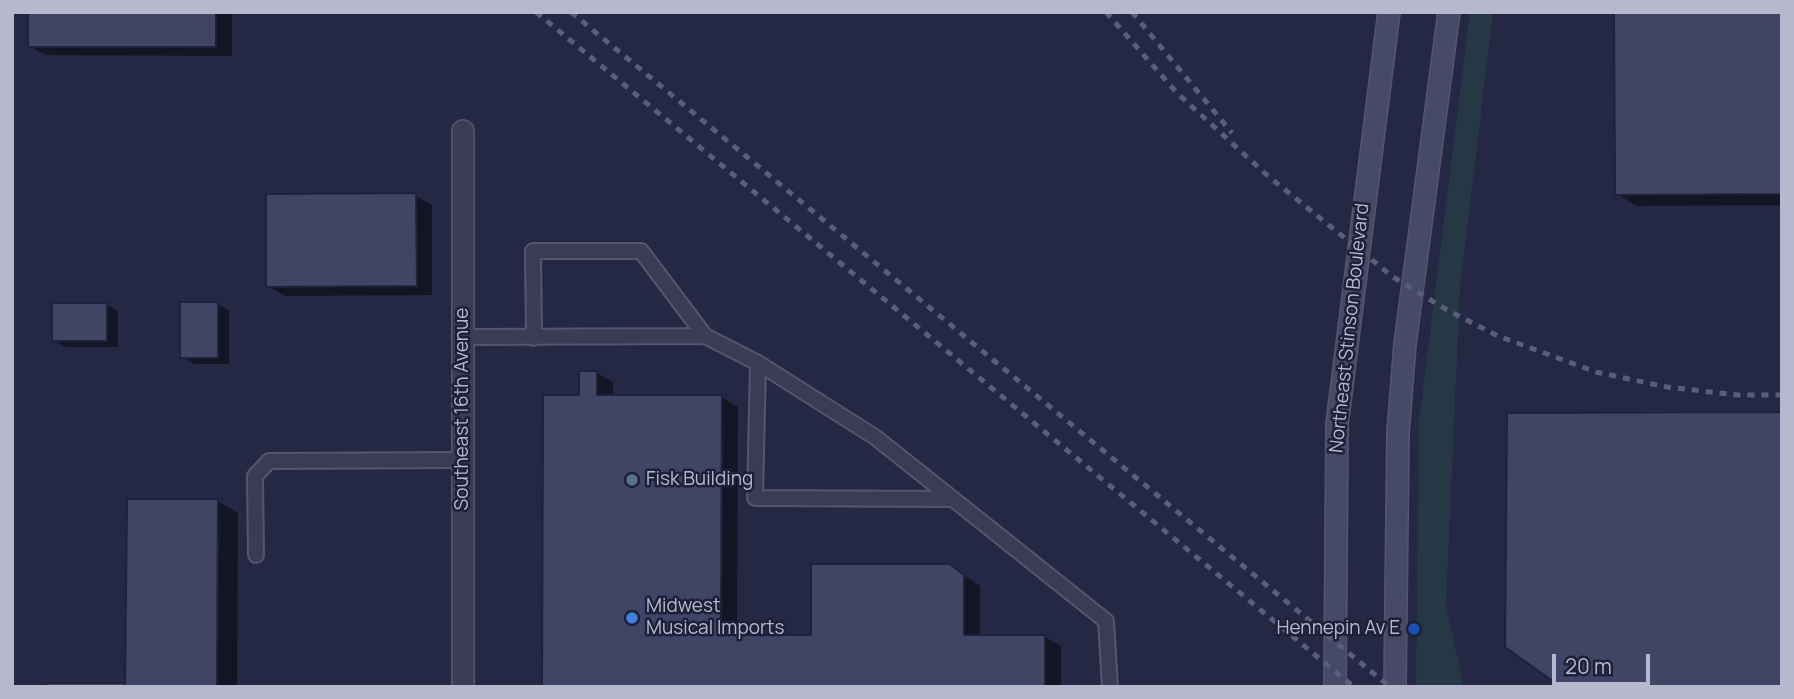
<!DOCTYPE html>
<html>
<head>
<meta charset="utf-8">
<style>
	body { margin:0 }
	#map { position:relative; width:1794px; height:699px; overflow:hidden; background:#242844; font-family:Manrope,sans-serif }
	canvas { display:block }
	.frame { position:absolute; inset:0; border:14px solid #b6b8cd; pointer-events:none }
	.scale { position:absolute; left:1552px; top:654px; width:98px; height:32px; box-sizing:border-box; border:4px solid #b6b8cd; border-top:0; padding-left:9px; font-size:21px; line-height:24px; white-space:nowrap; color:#b6b8cd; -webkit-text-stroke:5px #1d2039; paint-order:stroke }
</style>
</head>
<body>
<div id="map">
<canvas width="1794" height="699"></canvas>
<div class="frame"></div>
<div class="scale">20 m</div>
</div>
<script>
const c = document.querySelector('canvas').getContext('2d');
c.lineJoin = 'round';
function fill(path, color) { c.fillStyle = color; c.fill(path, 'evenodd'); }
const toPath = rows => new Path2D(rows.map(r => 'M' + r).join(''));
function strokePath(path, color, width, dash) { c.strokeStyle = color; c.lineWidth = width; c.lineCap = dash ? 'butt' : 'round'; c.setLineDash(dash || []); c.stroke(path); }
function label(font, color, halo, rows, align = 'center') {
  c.font = font + ' Manrope,sans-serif'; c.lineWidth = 5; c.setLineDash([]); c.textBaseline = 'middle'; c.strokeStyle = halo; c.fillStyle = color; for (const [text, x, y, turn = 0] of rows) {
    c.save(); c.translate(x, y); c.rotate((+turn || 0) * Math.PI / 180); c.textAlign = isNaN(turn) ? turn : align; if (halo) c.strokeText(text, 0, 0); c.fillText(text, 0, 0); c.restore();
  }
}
const green = toPath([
	[1470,12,1493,12,1460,288,1446,606,1464,687,1416,687,1419,423]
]);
const shadow = toPath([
	[29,12,232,12,232,56,46,55,29,46],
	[1782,12,1782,205,1637,206,1617,194],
	[415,195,432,205,432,295,285,296,268,286],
	[217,304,229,310,229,364,194,364,182,357],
	[106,305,118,311,118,347,65,347,53,340],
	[597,373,613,382,613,397,721,397,738,407,737,637,813,637,950,566,980,586,980,637,1045,637,1061,646,1061,687,544,687],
	[218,501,238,513,237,687,126,687]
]);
const building = toPath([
	[28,12,216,12,216,47,28,47,28,12],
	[1614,12,1782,12,1782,194,1615,195,1614,12],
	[416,193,417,286,266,287,266,194,416,193],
	[180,302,218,302,218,358,180,358,180,302],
	[52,303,107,303,107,341,52,341,52,303],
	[579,371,597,371,597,395,722,395,721,635,811,635,811,564,950,564,964,575,964,635,1045,635,1045,687,542,687,543,395,579,395,579,371],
	[1782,412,1782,687,1561,687,1505,647,1507,413,1782,412],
	[127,499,218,499,217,687,125,687,127,499],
	[48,683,125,683,125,687,48,687,48,683]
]);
const lane = toPath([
	[463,337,705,336,758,363,755,498,953,499,1106,621,1110,687],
	[534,338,533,251,641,251,705,336],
	[758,363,875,437,953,499],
	[256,555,255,476,269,461,463,460]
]);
const street = toPath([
	[463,131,463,687]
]);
const secondary = toPath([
	[1335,687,1337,424,1389,12],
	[1395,687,1398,433,1405,344,1449,12]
]);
const rail = toPath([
	[536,12,1354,687],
	[571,12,1390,687],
	[1106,12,1177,93,1268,176,1393,277,1447,310,1498,336,1596,372,1667,387,1737,395,1782,395],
	[1132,12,1232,133]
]);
const markers = [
	[632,480,7,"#5c6f8a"],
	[632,618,7,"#3f7fe0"],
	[1414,629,7,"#1a4fb4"]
];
const streetNames = [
	["Northeast Stinson Boulevard",1350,328,-84],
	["Southeast 16th Avenue",463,409,-90]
];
const poiNames = [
	["Fisk Building",646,480],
	["Midwest",646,607],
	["Musical Imports",646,629],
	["Hennepin Av E",1400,629,"right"]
];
fill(green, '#263845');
fill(shadow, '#0007');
fill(building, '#404465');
strokePath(building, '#1f223b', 2);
strokePath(lane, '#54566e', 18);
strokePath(street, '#54566e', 24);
strokePath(secondary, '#54566e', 24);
strokePath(lane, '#393c54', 14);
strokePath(street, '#393c54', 21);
strokePath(secondary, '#464967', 21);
strokePath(rail, '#5a5e7b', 5, [7, 7]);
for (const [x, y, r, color] of markers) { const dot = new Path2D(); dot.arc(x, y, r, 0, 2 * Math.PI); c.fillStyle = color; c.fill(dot); strokePath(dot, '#1d2039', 2.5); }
label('19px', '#b6b8cd', '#1d2039', streetNames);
label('19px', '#b6b8cd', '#1d2039', poiNames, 'left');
</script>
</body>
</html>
